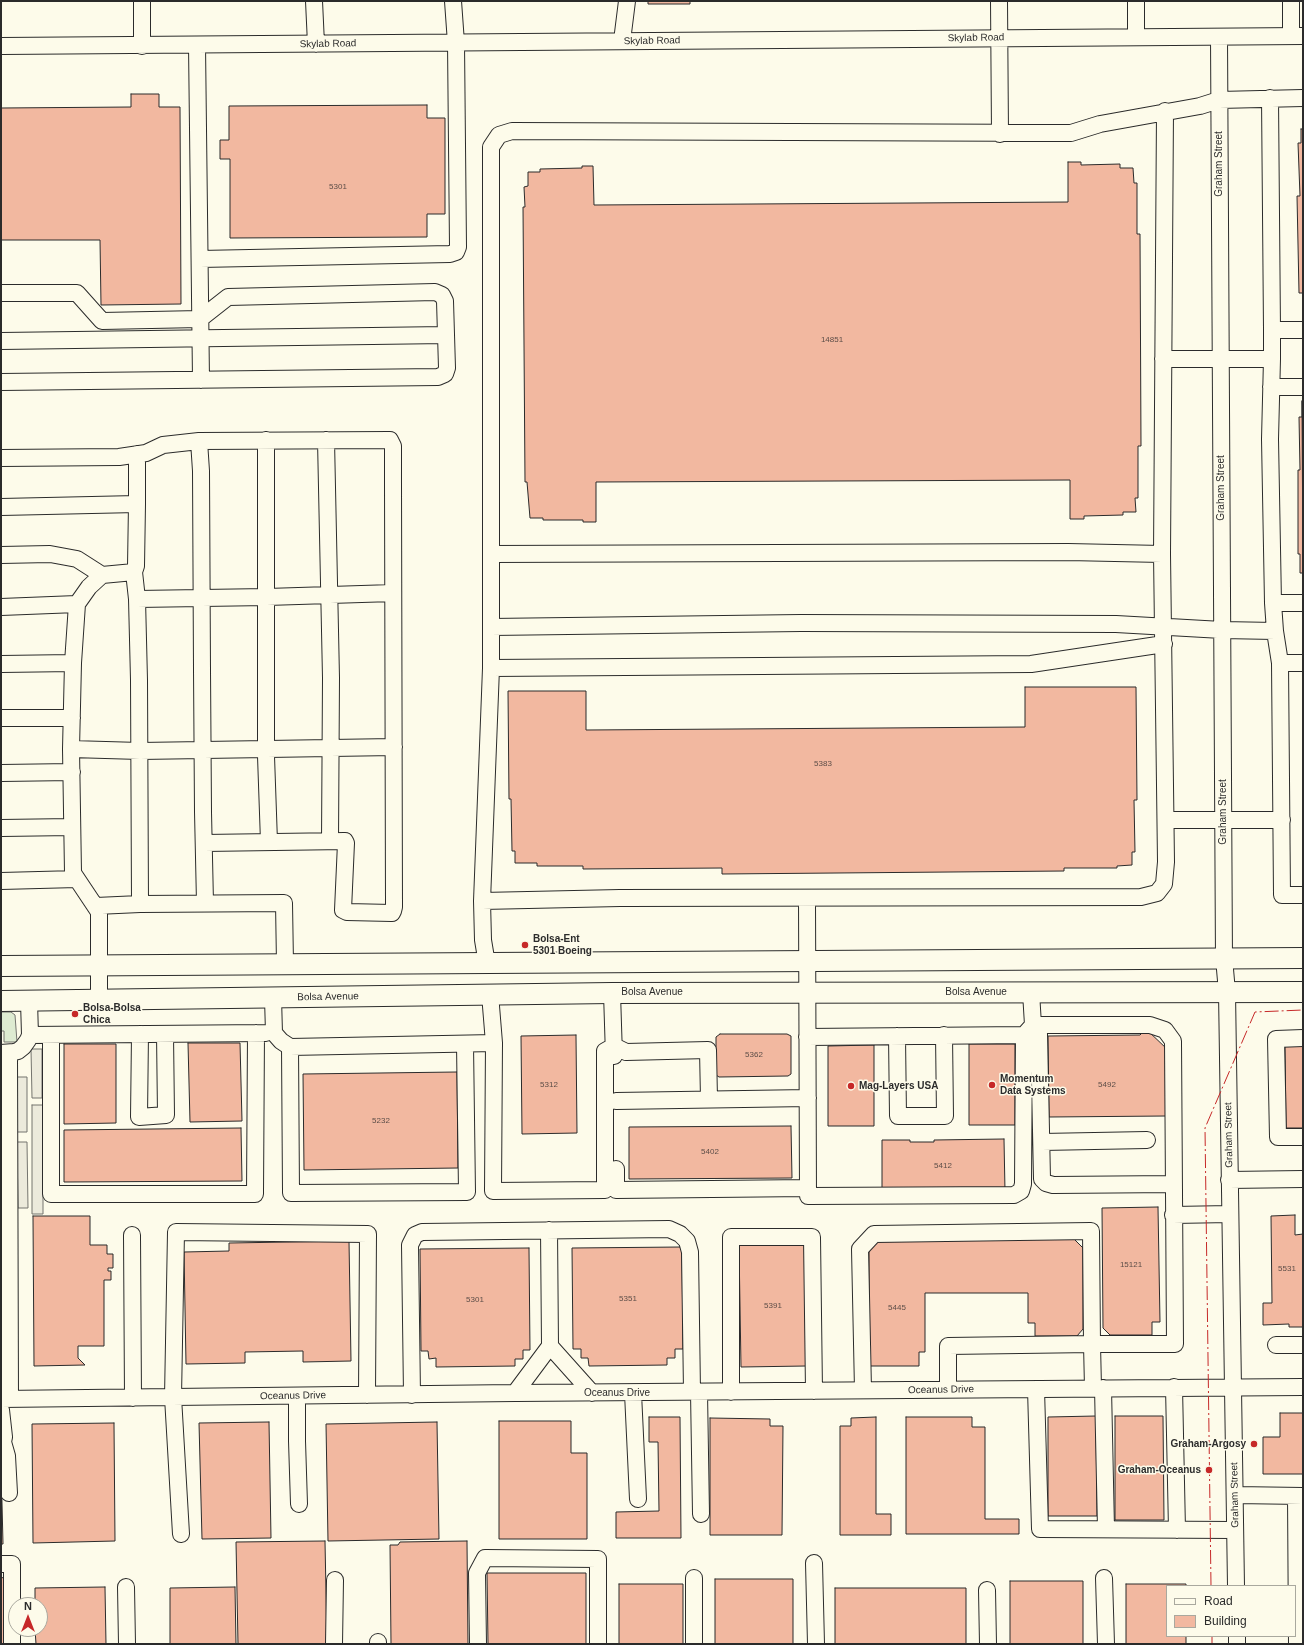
<!DOCTYPE html>
<html>
<head>
<meta charset="utf-8">
<style>
	body { margin:0 }
	#map { position:relative; width:1304px; height:1645px; overflow:hidden; background:#fdfbea; font-family:Helvetica,sans-serif }
	canvas { display:block }
	.frame { position:absolute; inset:0; border:2px solid #2b2b2b; pointer-events:none }
	.legend { position:absolute; left:1166px; top:1585px; width:130px; height:52px; box-sizing:border-box; background:#fdfbea; border:1px solid #a9a89e; margin:0; padding:5px 7px; list-style:none; font-size:12px; color:#2b2b2b }
	.legend li { display:flex; align-items:center; gap:8px; height:20px }
	.legend b { width:20px; border:1px solid #a9a89e }
	.north { position:absolute; left:8px; top:1597px; width:40px; height:40px; box-sizing:border-box; background:#fdfbea; border:1px solid #a9a89e; border-radius:50%; rotate:0deg; font-size:11px; font-weight:700; line-height:16px; text-align:center; color:#2b2b2b }
	.north::after { content:''; display:block; margin:auto; width:14px; height:18px; background:#c62828; clip-path:polygon(50% 0,100% 100%,50% 72%,0 100%) }
</style>
</head>
<body>
<div id="map">
<canvas width="1304" height="1645"></canvas>
<div class="frame"></div>
<ul class="legend">
<li><b style="height:5px;background:#fdfbea"></b>Road</li>
<li><b style="height:11px;background:#f2b8a0"></b>Building</li>
</ul>
<div class="north">N</div>
</div>
<script>
const c = document.querySelector('canvas').getContext('2d');
c.lineJoin = 'round';
function fill(path, color) { c.fillStyle = color; c.fill(path, 'evenodd'); }
const toPath = rows => new Path2D(rows.map(r => 'M' + r).join(''));
function strokePath(path, color, width, dash) { c.strokeStyle = color; c.lineWidth = width; c.lineCap = dash ? 'butt' : 'round'; c.setLineDash(dash || []); c.stroke(path); }
function label(font, color, halo, rows, align = 'center') {
  c.font = font + ' Helvetica,sans-serif'; c.lineWidth = 3; c.setLineDash([]); c.textBaseline = 'middle'; c.strokeStyle = halo; c.fillStyle = color; for (const [text, x, y, turn = 0] of rows) {
    c.save(); c.translate(x, y); c.rotate((+turn || 0) * Math.PI / 180); c.textAlign = isNaN(turn) ? turn : align; if (halo) c.strokeText(text, 0, 0); c.fillText(text, 0, 0); c.restore();
  }
}
const green = toPath([
	[1,1012,11,1012,15,1015,17,1042,4,1042,4,1031,1,1031,1,1012]
]);
const parking = toPath([
	[31,1049,42,1049,42,1098,32,1098,31,1049],
	[17,1077,27,1077,27,1132,17,1132,17,1077],
	[32,1105,43,1105,43,1214,32,1214,32,1105],
	[17,1142,27,1142,28,1208,18,1208,17,1142]
]);
const building = toPath([
	[648,1,690,1,690,4,648,4,648,1],
	[131,94,159,94,159,107,180,107,181,304,101,305,100,240,1,240,1,108,131,107,131,94],
	[427,105,427,118,445,118,445,214,427,214,427,237,230,238,230,159,220,159,220,140,229,140,229,106,427,105],
	[1301,129,1303,129,1303,293,1299,293,1297,196,1300,196,1298,143,1301,143,1301,129],
	[1068,162,1081,162,1081,165,1120,164,1120,168,1133,168,1134,183,1137,183,1137,234,1140,234,1141,446,1138,446,1138,498,1135,498,1136,512,1123,512,1123,515,1084,516,1084,519,1070,519,1070,480,596,482,596,522,583,522,583,520,543,520,543,518,530,518,527,482,525,482,523,207,525,207,524,187,528,186,528,172,540,172,540,169,582,168,582,166,593,166,594,205,1068,202,1068,162],
	[1302,401,1303,573,1300,573,1300,554,1298,554,1298,470,1300,470,1299,417,1302,417,1302,401],
	[1025,687,1136,687,1137,800,1134,800,1135,852,1132,852,1132,865,1117,866,1117,868,1064,868,1064,871,722,874,722,868,583,869,583,866,537,866,537,863,515,863,515,851,512,851,511,799,509,799,508,691,586,691,586,730,1025,727,1025,687],
	[1146,1029,1168,1050,1165,1053,1166,1054,1166,1116,1049,1117,1048,1036,1140,1035,1146,1029],
	[720,1034,787,1034,791,1036,791,1074,788,1076,719,1077,716,1075,716,1037,720,1034],
	[576,1035,577,1133,522,1134,521,1036,576,1035],
	[188,1043,240,1043,242,1121,190,1122,188,1043],
	[64,1044,116,1044,116,1123,64,1124,64,1044],
	[969,1044,1015,1044,1015,1125,969,1125,969,1044],
	[874,1045,874,1126,828,1126,828,1046,874,1045],
	[1303,1045,1303,1128,1286,1128,1285,1046,1303,1045],
	[457,1072,458,1168,304,1170,303,1074,457,1072],
	[791,1126,792,1178,629,1179,629,1127,791,1126],
	[241,1128,242,1181,64,1182,64,1130,241,1128],
	[1004,1139,1005,1191,882,1192,882,1140,910,1140,910,1142,934,1142,934,1140,1004,1139],
	[1158,1207,1160,1322,1152,1322,1152,1335,1110,1335,1103,1328,1102,1208,1158,1207],
	[1295,1215,1295,1235,1303,1234,1303,1327,1289,1327,1289,1324,1263,1325,1263,1303,1272,1303,1271,1216,1295,1215],
	[33,1216,90,1216,90,1245,107,1245,107,1254,113,1254,113,1268,108,1268,108,1271,111,1271,111,1280,104,1280,104,1346,78,1346,78,1358,85,1365,34,1366,33,1216],
	[747,1238,805,1238,806,1366,741,1367,739,1246,747,1238],
	[1073,1238,1083,1248,1083,1329,1077,1336,1035,1336,1035,1323,1028,1323,1028,1293,925,1293,925,1352,919,1352,919,1366,869,1366,869,1249,878,1239,1073,1238],
	[349,1241,351,1361,303,1362,303,1351,245,1352,245,1363,186,1364,184,1252,229,1251,229,1243,349,1241],
	[682,1247,683,1349,675,1349,675,1358,667,1358,667,1365,589,1366,588,1358,581,1358,581,1349,573,1349,572,1248,682,1247],
	[529,1248,530,1350,523,1350,523,1359,515,1359,515,1366,436,1367,436,1358,429,1359,428,1351,421,1351,420,1249,529,1248],
	[1280,1413,1303,1413,1303,1474,1263,1474,1263,1437,1280,1437,1280,1413],
	[1096,1416,1097,1516,1048,1516,1048,1417,1096,1416],
	[1115,1416,1163,1416,1164,1520,1115,1520,1115,1416],
	[649,1417,680,1417,681,1538,616,1538,616,1512,659,1511,658,1442,649,1442,649,1417],
	[876,1417,876,1514,891,1514,891,1535,840,1535,840,1426,851,1426,851,1418,876,1417],
	[906,1417,972,1417,972,1427,985,1427,985,1519,1019,1519,1019,1534,906,1534,906,1417],
	[710,1418,770,1419,770,1426,783,1426,782,1535,710,1535,710,1418],
	[499,1421,571,1421,571,1453,587,1453,587,1539,499,1539,499,1421],
	[269,1422,271,1538,202,1539,199,1423,269,1422],
	[437,1422,439,1539,328,1541,326,1424,437,1422],
	[114,1423,115,1541,33,1543,32,1424,114,1423],
	[1,1463,3,1544,1,1544,1,1463],
	[325,1541,327,1644,238,1644,236,1542,325,1541],
	[467,1541,468,1644,391,1644,390,1545,398,1545,400,1542,467,1541],
	[487,1573,586,1573,586,1644,488,1644,487,1573],
	[6,1577,7,1644,1,1644,1,1578,6,1577],
	[715,1579,793,1579,793,1644,715,1644,715,1579],
	[1010,1581,1083,1581,1083,1644,1010,1644,1010,1581],
	[619,1584,683,1584,683,1644,619,1644,619,1584],
	[1126,1584,1186,1584,1186,1586,1167,1586,1167,1636,1186,1636,1186,1644,1126,1644,1126,1584],
	[105,1587,106,1644,36,1644,35,1629,40,1629,40,1605,35,1605,35,1588,105,1587],
	[235,1587,236,1644,170,1644,170,1588,235,1587],
	[835,1588,966,1588,966,1644,835,1644,835,1588]
]);
const minor = toPath([
	[142,1,142,46],
	[314,1,316,44],
	[999,1,1000,134],
	[1136,1,1136,37],
	[1291,1,1291,36],
	[1219,37,1224,958,1227,992,1236,1586],
	[622,41,627,1],
	[197,45,201,380],
	[1,46,1303,36],
	[1270,98,1272,330,1303,330],
	[200,259,450,254,456,252,458,247,456,43,453,1],
	[1,293,77,293,102,321,200,319,228,297,435,292,442,295,445,301,447,368,445,374,438,377,1,382],
	[1,341,446,335],
	[1163,359,1272,359,1272,330],
	[1272,359,1270,439,1273,603,1275,631,1280,663,1282,895,1303,895],
	[1271,387,1303,387],
	[266,440,266,756,269,842],
	[326,440,331,678,330,841],
	[137,454,137,504],
	[1,458,119,457,146,453,163,445,199,441],
	[1,507,137,504,136,566,134,572,102,575,89,587,77,604,73,663,1,664],
	[491,554,1068,552,1162,554],
	[1,555,50,554,77,559,102,575],
	[137,599,267,597,393,593],
	[1273,603,1303,603],
	[1,607,77,604],
	[491,627,801,623,1116,624,1222,630,1275,631],
	[73,663,71,749,73,873,99,912,99,1000],
	[1280,663,1303,663],
	[491,668,1031,664,1164,644],
	[1,718,72,718],
	[71,749,140,751,394,747],
	[1,773,72,772],
	[1166,820,1282,820],
	[1,828,72,827],
	[204,843,345,841,346,843,343,910,347,912,392,913,393,911,394,907,393,483,393,446,390,440,199,441,201,471,202,670,203,812,205,903],
	[1,881,77,879],
	[807,898,808,1196,1014,1195,1021,1191,1023,1184,1024,1035,1033,1025,1031,992],
	[482,901,620,898,1141,897,1157,893,1164,884,1166,862,1162,554,1165,111],
	[140,904,284,903,285,964],
	[96,906,140,904,139,680,137,599,134,572],
	[487,964,483,940,482,901,491,668,491,147,499,135,512,131,1071,133,1100,124,1200,106,1219,100,1303,98],
	[612,993,614,1056],
	[490,994,494,1043,493,1191,605,1190,605,1051,614,1046,626,1052,708,1050,709,1099],
	[273,998,274,1033,281,1041,290,1047,494,1043],
	[1033,1025,1150,1025,1165,1030,1173,1041,1175,1344,1092,1344,1093,1388],
	[1033,1025,1039,1034,1042,1179,1046,1183,1053,1185,1174,1184],
	[140,1034,139,1117,166,1115,165,1034],
	[30,1035,266,1033],
	[51,1035,51,1194,255,1194,256,1033],
	[897,1036,898,1116,945,1116,944,1035],
	[807,1037,1024,1035],
	[1303,1038,1276,1039,1278,1137,1303,1137],
	[290,1047,291,1193,467,1192,465,1044],
	[1,1053,14,1052,18,1051,23,1047,28,1040,30,1035,29,1001],
	[9,1053,10,1399],
	[616,1101,808,1098],
	[1042,1142,1147,1140],
	[616,1169,616,1190,808,1188],
	[1229,1180,1303,1179],
	[1173,1215,1230,1214],
	[132,1235,133,1398],
	[1276,1345,1303,1345],
	[550,1346,592,1393],
	[1174,1387,1177,1530],
	[1103,1388,1106,1529],
	[1036,1389,1040,1529,1235,1530],
	[863,1390,860,1249,874,1234,1091,1231,1092,1344,948,1346,948,1389],
	[699,1392,701,1514],
	[731,1392,731,1237,812,1237,814,1391],
	[515,1393,550,1346,549,1230],
	[633,1393,638,1499],
	[412,1395,410,1245,415,1235,422,1232,669,1229,680,1234,687,1241,690,1252,692,1392],
	[297,1396,297,1441,299,1504],
	[1,1399,515,1393,1303,1387],
	[1,1410,4,1437,3,1442,1,1442],
	[3,1442,7,1456,9,1493],
	[1235,1495,1303,1496],
	[1296,1496,1297,1644],
	[181,1534,173,1397,176,1232,368,1234,367,1395],
	[814,1563,816,1644],
	[1,1564,12,1564,12,1644],
	[1104,1578,1106,1644],
	[126,1587,127,1644],
	[987,1590,988,1644],
	[1237,1636,1237,1644],
	[378,1642,378,1644],
	[334,1644,335,1580],
	[478,1644,477,1573,485,1558,598,1559,598,1644],
	[694,1644,694,1578]
]);
const major = toPath([
	[1,966,1303,958],
	[1,1001,612,993,1303,992]
]);
const power = toPath([
	[1211,1586,1205,1128,1255,1012,1303,1010],
	[1212,1636,1212,1644]
]);
const markers = [
	[525,945,4,"#c62828"],
	[75,1014,4,"#c62828"],
	[992,1085,4,"#c62828"],
	[851,1086,4,"#c62828"],
	[1254,1444,4,"#c62828"],
	[1209,1470,4,"#c62828"]
];
const numberNames = [
	["5301",338,187],
	["14851",832,340],
	["5383",823,764],
	["5362",754,1055],
	["5312",549,1085],
	["5492",1107,1085],
	["5232",381,1121],
	["5402",710,1152],
	["5412",943,1166],
	["15121",1131,1265],
	["5531",1287,1269],
	["5351",628,1299],
	["5301",475,1300],
	["5391",773,1306],
	["5445",897,1308]
];
const streetNames = [
	["Skylab Road",976,38,-1],
	["Skylab Road",652,41,-1],
	["Skylab Road",328,44,-1],
	["Graham Street",1219,164,-90],
	["Graham Street",1221,488,-90],
	["Graham Street",1223,812,-90],
	["Bolsa Avenue",652,992],
	["Bolsa Avenue",976,992],
	["Bolsa Avenue",328,997,-1],
	["Graham Street",1229,1135,-91],
	["Oceanus Drive",941,1390,-1],
	["Oceanus Drive",617,1393],
	["Oceanus Drive",293,1396,-1],
	["Graham Street",1235,1495,-91]
];
const poiNames = [
	["Bolsa-Ent",533,939],
	["5301 Boeing",533,951],
	["Bolsa-Bolsa",83,1008],
	["Chica",83,1020],
	["Momentum",1000,1079],
	["Data Systems",1000,1091],
	["Mag-Layers USA",859,1086],
	["Graham-Argosy",1246,1444,"right"],
	["Graham-Oceanus",1201,1470,"right"]
];
fill(green, '#deebd1');
strokePath(green, '#74746e', 1);
fill(parking, '#eceadb');
strokePath(parking, '#74746e', 1);
fill(building, '#f2b8a0');
strokePath(building, '#2b2b2b', 1);
strokePath(minor, '#2b2b2b', 18);
strokePath(major, '#2b2b2b', 22);
strokePath(minor, '#fdfbea', 16);
strokePath(major, '#fdfbea', 20);
strokePath(power, '#c62828', 1, [14, 3, 2, 3]);
for (const [x, y, r, color] of markers) { const dot = new Path2D(); dot.arc(x, y, r, 0, 2 * Math.PI); c.fillStyle = color; c.fill(dot); strokePath(dot, '#fdfbea', 1.5); }
label('8px', '#5d4e48', null, numberNames);
label('10px', '#2b2b2b', '#fdfbea', streetNames);
label('bold 10px', '#2b2b2b', '#fdfbea', poiNames, 'left');
</script>
</body>
</html>
